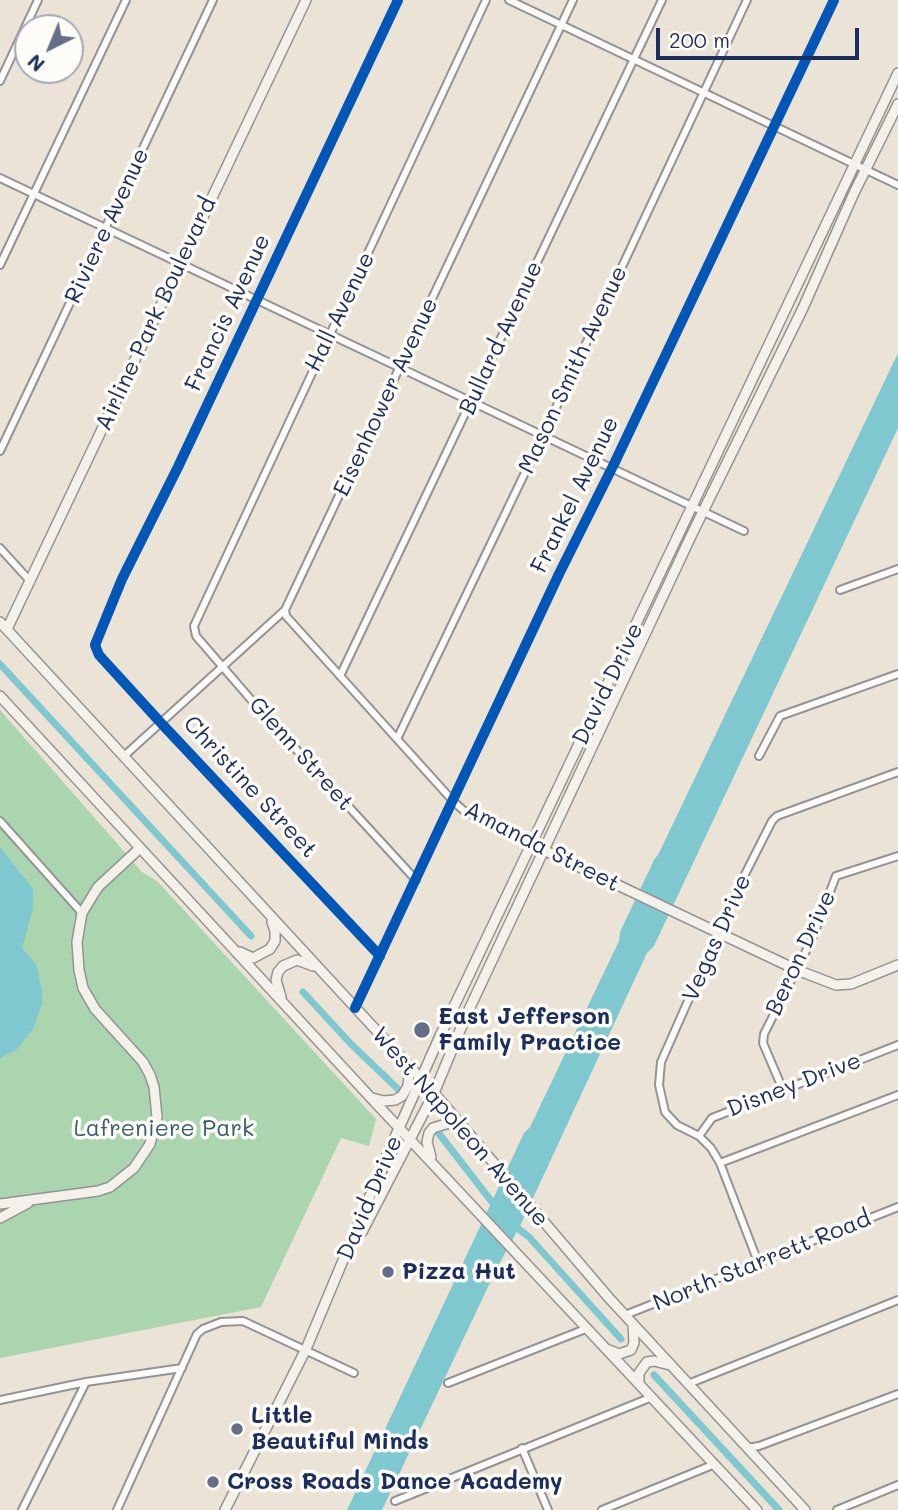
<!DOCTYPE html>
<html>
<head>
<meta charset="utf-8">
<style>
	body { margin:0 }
	#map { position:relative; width:898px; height:1510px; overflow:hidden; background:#ebe3d5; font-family:Mali,sans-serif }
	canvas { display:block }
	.north { position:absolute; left:14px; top:14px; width:70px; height:70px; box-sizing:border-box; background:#fdfcf7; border:2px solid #a3aaba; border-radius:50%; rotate:223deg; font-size:19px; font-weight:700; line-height:28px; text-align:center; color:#1b2f5e }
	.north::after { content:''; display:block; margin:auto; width:24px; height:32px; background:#646e88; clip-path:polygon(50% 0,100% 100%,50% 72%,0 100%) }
	.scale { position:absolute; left:656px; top:28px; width:203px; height:32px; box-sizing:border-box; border:4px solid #1b2f5e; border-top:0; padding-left:9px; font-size:21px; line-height:24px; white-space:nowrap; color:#1b2f5e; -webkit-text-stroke:5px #fdfcf7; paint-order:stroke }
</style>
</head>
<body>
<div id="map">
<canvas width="898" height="1510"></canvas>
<div class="north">N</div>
<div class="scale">200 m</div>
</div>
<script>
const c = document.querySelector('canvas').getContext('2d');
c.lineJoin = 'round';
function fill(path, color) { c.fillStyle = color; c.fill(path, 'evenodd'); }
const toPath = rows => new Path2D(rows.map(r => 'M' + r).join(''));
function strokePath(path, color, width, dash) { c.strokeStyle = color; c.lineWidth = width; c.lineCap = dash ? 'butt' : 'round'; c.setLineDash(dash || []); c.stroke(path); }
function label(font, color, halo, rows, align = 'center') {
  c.font = font + ' Mali,sans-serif'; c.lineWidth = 7; c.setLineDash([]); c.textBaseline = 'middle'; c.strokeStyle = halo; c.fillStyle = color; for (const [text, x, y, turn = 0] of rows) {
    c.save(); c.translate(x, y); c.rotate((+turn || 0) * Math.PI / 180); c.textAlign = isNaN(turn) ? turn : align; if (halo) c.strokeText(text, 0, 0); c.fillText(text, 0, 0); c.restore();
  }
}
const green = toPath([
	[0,710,142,872,157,881,376,1119,369,1146,341,1138,261,1307,0,1358]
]);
const water = toPath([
	[898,353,898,428,654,946,647,953,520,1226,498,1266,382,1510,347,1510,524,1133,530,1127,619,941,620,932,654,860,659,853],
	[0,847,33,889,33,909,22,948,36,964,42,990,42,1004,33,1029,17,1049,0,1058]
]);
const canal = toPath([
	[0,664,251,936],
	[303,992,350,1043,399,1090],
	[437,1131,499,1211],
	[512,1224,529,1237,621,1339],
	[654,1375,779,1510]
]);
const street = toPath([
	[509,0,898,185],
	[0,81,38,0],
	[0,178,744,531],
	[0,265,126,0],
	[0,451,213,0],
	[0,548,30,581],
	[840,590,898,569],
	[285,610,286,616,453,801,463,810,531,844],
	[340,676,662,0],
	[397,739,545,431,747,0],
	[759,756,780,716,898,674],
	[123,757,285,610,573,0],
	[0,821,82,913],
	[416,880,260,710,196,636,194,626,486,0],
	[380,956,161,723,99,655,95,645,122,579,178,467,398,0],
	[355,1008,559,574,614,464,834,0],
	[783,1090,763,1043,764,1034,812,939,836,876,898,856],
	[699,1136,712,1118,898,1045],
	[720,1163,898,1095],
	[758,1262,720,1163,711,1148,699,1136,677,1125,665,1112,659,1085,661,1062,738,888,772,821,777,816,898,772],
	[625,1315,898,1207],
	[448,1383,588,1328],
	[688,1384,898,1300],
	[0,1400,86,1382,182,1368],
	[522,1448,548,1510],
	[747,1448,759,1446,898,1394],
	[395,1501,652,1397],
	[22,1510,86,1382],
	[117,1510,197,1334,203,1329,221,1322,243,1321,354,1373],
	[602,1510,715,1464],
	[837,1510,898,1485]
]);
const secondary = toPath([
	[0,622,434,1093,609,1298,805,1510],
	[7,629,306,0],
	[0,696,371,1098,757,1510],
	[531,844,797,970,836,985,851,984,898,965],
	[240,952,253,958,270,949,275,941,275,931,272,922],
	[281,997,276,980,278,972,283,966,297,960,313,966],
	[372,1098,384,1101,395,1100,402,1096,408,1086,409,1075,405,1067],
	[431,1157,427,1142,429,1133,433,1128,449,1123,464,1132],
	[0,1204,98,1191,110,1187,134,1168,150,1144,157,1117,154,1087,150,1075,143,1062,95,1009,83,988,79,970,77,942,82,913,93,895,98,887,140,848],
	[0,1218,28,1203],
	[362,1232,434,1093,466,1016,692,534,803,308,854,193,898,104],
	[609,1350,619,1354,631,1350,634,1343,633,1325],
	[639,1383,639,1373,647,1362,654,1361,670,1365],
	[225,1510,306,1349,387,1155,440,1036,898,73]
]);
const cycleway = toPath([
	[380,956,161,723,99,655,95,645,122,579,178,467,398,0],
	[355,1008,559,574,614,464,834,0]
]);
const markers = [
	[422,1030,9,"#646e88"],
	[388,1272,7,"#646e88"],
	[237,1429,7,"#646e88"],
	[213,1482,7,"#646e88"]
];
const streetNames = [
	["Riviere Avenue",107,226,-65],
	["Hall Avenue",340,312,-64],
	["Francis Avenue",228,313,-65],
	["Airline Park Boulevard",156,314,-65],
	["Bullard Avenue",501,338,-65],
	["Mason Smith Avenue",573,370,-65],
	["Eisenhower Avenue",386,397,-65],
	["Frankel Avenue",575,495,-64],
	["David Drive",608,684,-64],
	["Glenn Street",301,754,48],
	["Christine Street",250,787,47],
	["Amanda Street",542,847,27],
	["Vegas Drive",717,938,-66],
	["Beron Drive",801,953,-65],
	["Disney Drive",794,1085,-21],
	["West Napoleon Avenue",460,1127,49],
	["David Drive",370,1198,-67],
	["North Starrett Road",762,1261,-22]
];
const poiNames = [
	["East Jefferson",438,1017],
	["Family Practice",438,1043],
	["Pizza Hut",402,1272],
	["Little",251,1416],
	["Beautiful Minds",251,1442],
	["Cross Roads Dance Academy",227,1482]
];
const parkNames = [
	["Lafreniere Park",164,1129]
];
fill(green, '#aad5ae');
fill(water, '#80c8d0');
strokePath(canal, '#80c8d0', 7);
strokePath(street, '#949394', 10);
strokePath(secondary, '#949394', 12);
strokePath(street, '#fcfbf9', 6);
strokePath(secondary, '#f4f1ea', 9);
strokePath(cycleway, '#0057b8', 10);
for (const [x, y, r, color] of markers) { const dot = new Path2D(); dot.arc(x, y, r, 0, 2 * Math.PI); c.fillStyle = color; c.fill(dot); strokePath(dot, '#fdfcf7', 2.5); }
label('23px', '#1b2f5e', '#fdfcf7', streetNames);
label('bold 23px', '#1b2f5e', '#fdfcf7', poiNames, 'left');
label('23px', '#365e6c', '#fdfcf7', parkNames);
</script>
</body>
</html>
